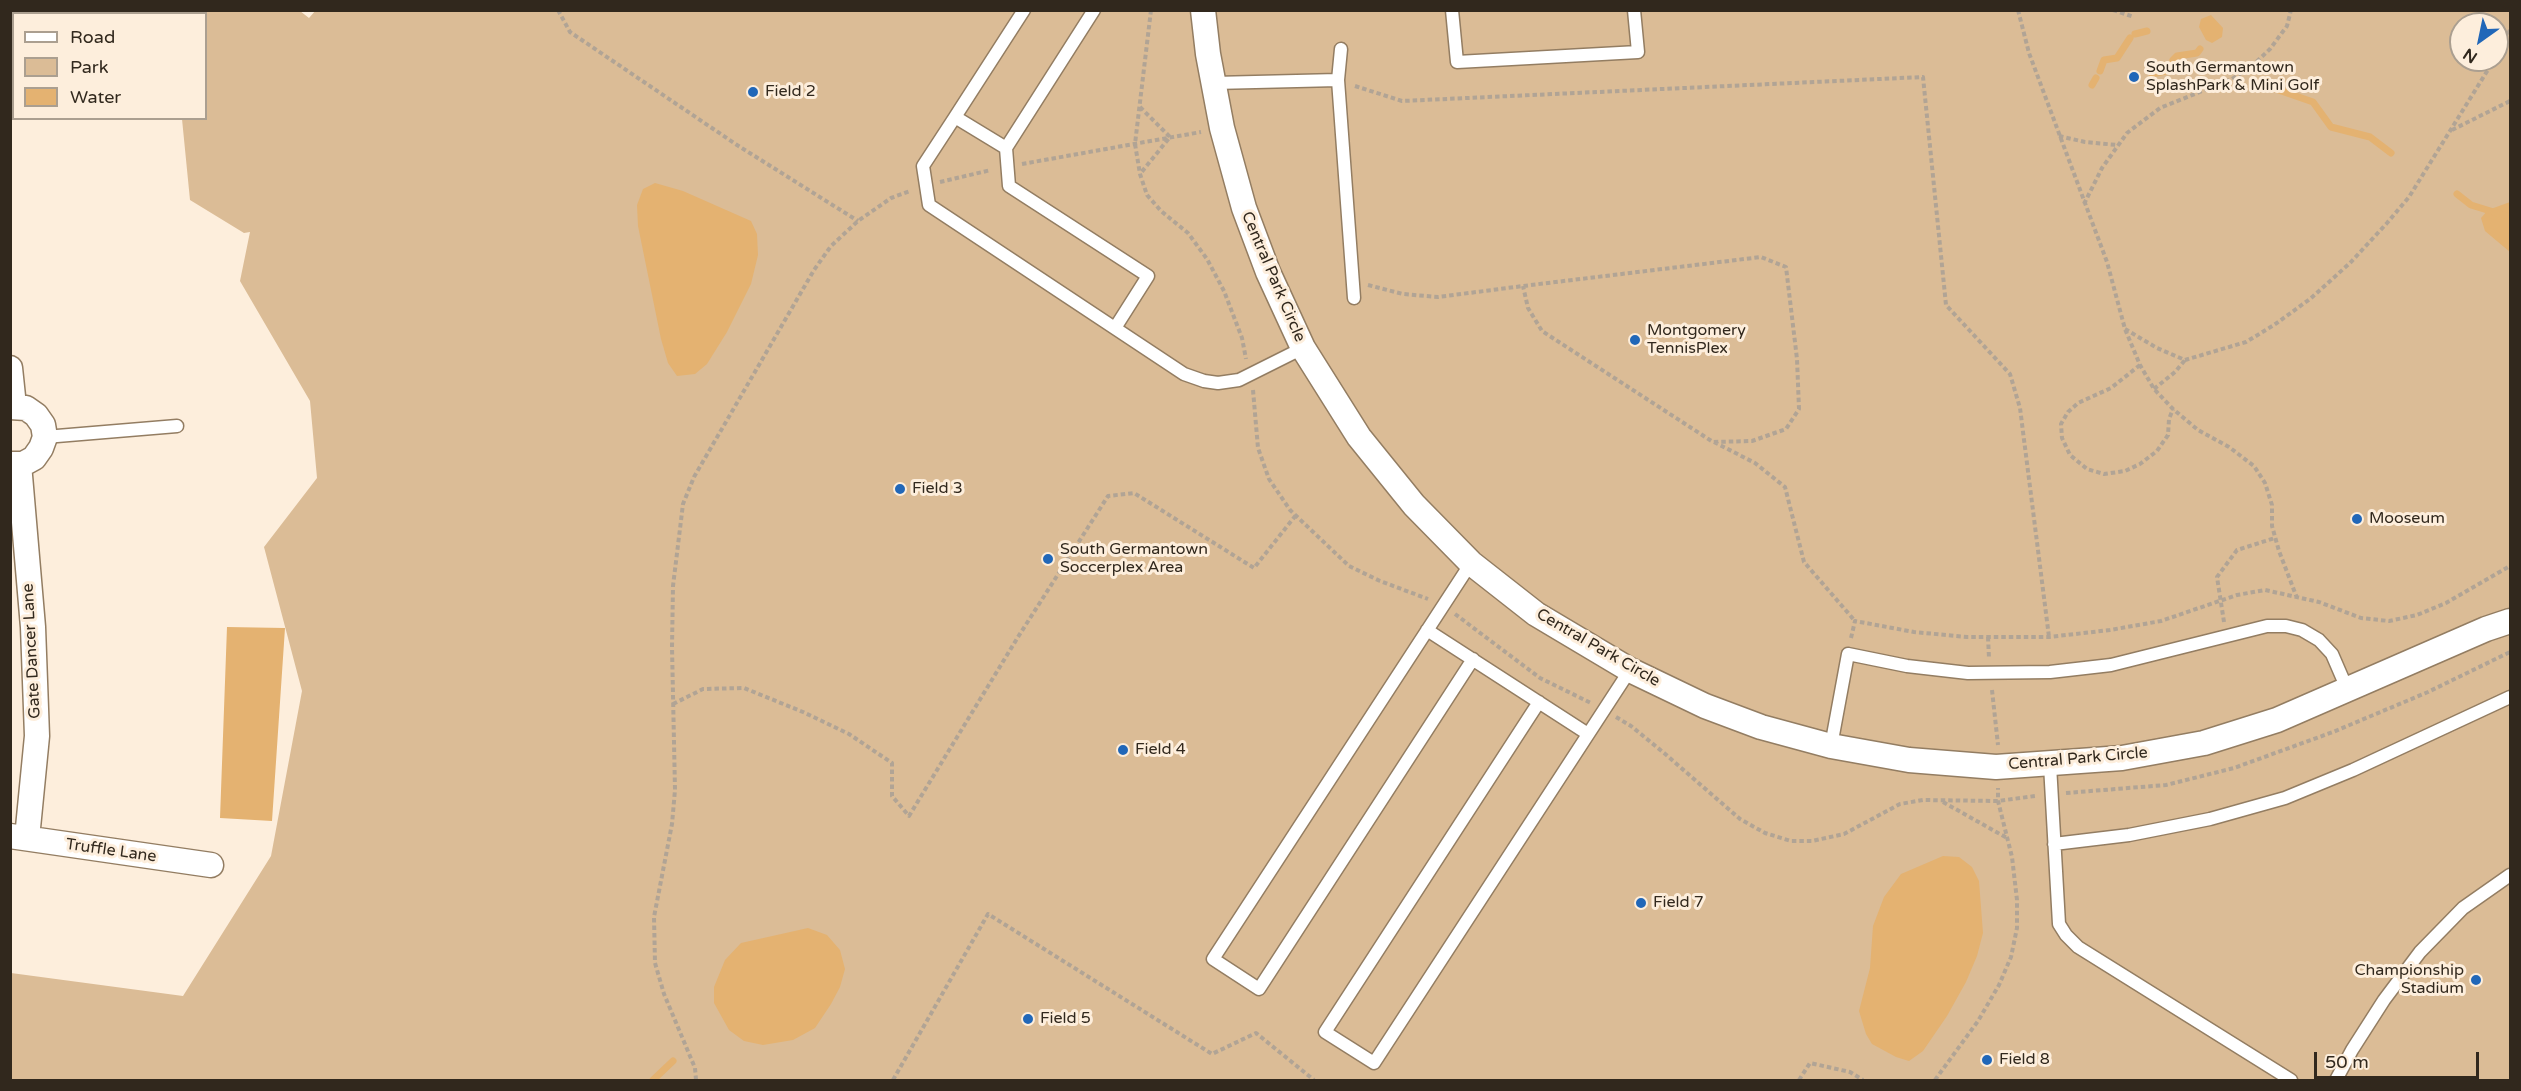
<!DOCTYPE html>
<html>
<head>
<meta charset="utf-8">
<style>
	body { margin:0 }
	#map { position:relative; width:2521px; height:1091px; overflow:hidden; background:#fdeedc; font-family:"Varela Round",sans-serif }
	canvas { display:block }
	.frame { position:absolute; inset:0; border:12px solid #31281d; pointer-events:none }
	.legend { position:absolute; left:12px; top:12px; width:195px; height:108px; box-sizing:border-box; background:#fdeedc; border:2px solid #ab9f90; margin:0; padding:8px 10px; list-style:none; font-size:18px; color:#31281d }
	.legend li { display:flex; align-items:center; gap:12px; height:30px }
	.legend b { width:30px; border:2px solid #ab9f90 }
	.north { position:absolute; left:2449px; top:12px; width:60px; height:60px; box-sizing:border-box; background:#fdeedc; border:2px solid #ab9f90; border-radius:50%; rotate:213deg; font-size:16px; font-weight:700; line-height:24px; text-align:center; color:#31281d }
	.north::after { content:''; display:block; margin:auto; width:21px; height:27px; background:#2167b8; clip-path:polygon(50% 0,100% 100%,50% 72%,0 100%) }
	.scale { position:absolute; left:2314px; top:1052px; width:165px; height:27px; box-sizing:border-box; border:3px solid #31281d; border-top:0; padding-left:8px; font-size:18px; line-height:21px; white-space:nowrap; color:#31281d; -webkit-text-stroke:4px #fdeedc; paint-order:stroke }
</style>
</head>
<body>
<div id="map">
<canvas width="2521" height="1091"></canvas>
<div class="frame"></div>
<ul class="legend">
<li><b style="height:8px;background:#fff"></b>Road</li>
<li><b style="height:16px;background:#dbbc96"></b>Park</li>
<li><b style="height:16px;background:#e4b271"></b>Water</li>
</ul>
<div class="north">N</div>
<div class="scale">50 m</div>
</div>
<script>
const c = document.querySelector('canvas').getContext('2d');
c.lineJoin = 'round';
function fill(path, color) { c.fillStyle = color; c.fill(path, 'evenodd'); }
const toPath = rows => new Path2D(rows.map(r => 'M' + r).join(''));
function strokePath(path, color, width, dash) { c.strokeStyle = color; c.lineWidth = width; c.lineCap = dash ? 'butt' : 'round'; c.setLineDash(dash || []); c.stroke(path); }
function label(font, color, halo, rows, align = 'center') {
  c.font = font + ' "Varela Round",sans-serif'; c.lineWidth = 6; c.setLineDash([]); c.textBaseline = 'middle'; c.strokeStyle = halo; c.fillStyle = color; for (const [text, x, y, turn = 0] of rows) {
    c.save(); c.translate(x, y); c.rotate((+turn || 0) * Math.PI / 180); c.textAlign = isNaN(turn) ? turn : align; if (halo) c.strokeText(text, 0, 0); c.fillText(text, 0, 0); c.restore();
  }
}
const green = toPath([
	[316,10,2510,11,2510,1080,11,1080,11,973,183,996,271,856,302,691,264,547,317,478,310,401,240,281,250,232,244,233,190,200,182,119,206,118,206,14,173,13,173,11,300,11,309,18],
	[2461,24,2497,24,2497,60,2461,60]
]);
const water = toPath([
	[2211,15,2223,28,2222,37,2212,43,2206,40,2199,27,2201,19],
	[655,183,683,191,751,221,757,234,758,255,751,284,727,332,707,364,695,374,677,376,668,363,661,339,638,226,637,205,643,189],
	[2510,202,2510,252,2485,231,2481,218,2488,210],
	[227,627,285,628,272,821,220,818],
	[1943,856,1959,857,1972,867,1979,881,1983,933,1977,956,1966,982,1947,1016,1923,1051,1909,1061,1896,1057,1872,1044,1866,1034,1859,1011,1870,968,1873,926,1884,897,1901,874],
	[808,928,827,935,840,950,845,969,840,987,831,1004,815,1028,793,1040,763,1045,744,1041,729,1030,714,1003,714,987,725,960,741,943]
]);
const stream = toPath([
	[2135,34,2147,31],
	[2173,60,2177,56,2197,53,2200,49],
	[2100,71,2104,60,2117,58,2130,38],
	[2152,74,2166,71,2169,66],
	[2092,85,2096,78],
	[2267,86,2313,102,2331,127,2370,137,2391,153],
	[2457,194,2471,205,2510,217],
	[653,1080,673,1061]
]);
const path = toPath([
	[558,10,570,32,737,145,858,221],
	[1151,10,1135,144,1140,174,1147,195,1161,211,1188,233,1207,259,1224,291,1242,338,1246,359],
	[2018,10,2029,53,2107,262,2125,329,2140,365,2154,389,2173,409,2198,430,2229,447,2254,466,2265,483,2272,505,2272,526,2279,551,2297,598],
	[2113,10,2134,17],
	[2497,54,2510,30],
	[1355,86,1402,101,1923,77,1946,305,2010,374,2020,408,2049,637],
	[1140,107,1170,137,1140,174],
	[2452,130,2510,101],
	[2059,136,2085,142,2117,145],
	[1022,164,1201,132],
	[940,182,991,170],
	[2084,204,2102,168,2127,133,2160,108,2232,79,2252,66,2270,49,2287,26,2291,10],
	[1368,285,1403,294,1438,297,1523,286,1761,257,1786,267,1797,359,1799,409,1786,429,1752,441,1713,442,1542,331,1528,308,1523,286],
	[2125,329,2157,348,2185,360,2246,342,2274,325,2310,299,2350,263,2387,223,2409,197,2494,60],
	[2140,365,2111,388,2078,403,2068,412,2061,424,2062,438,2070,455,2087,469,2104,474,2125,471,2140,464,2157,451,2168,435,2169,419,2173,409],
	[2154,389,2175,372,2185,360],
	[1253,390,1258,448,1269,479,1290,510,1349,566,1380,581,1428,599],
	[1714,442,1755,463,1785,487,1804,562,1855,621],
	[1455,614,1540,678,1591,703],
	[2224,622,2217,577,2237,550,2275,538],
	[1988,637,1989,658],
	[1851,638,1855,621,1914,632,1967,637,2049,637,2110,630,2161,621,2237,595,2265,590,2319,602,2361,618,2389,621,2417,615,2446,603,2510,566],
	[1992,690,1998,745],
	[673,704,703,689,744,688,803,712,849,734,892,763,892,796,909,816,1018,637,1108,496,1134,493,1254,568,1296,515],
	[1616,717,1631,726,1664,753,1740,819,1765,833,1791,841,1812,841,1844,834,1900,804,1923,800,1998,801,2035,796],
	[2066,793,2166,785,2234,768,2333,732,2428,692,2510,652],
	[1943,802,2007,838],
	[696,1080,695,1068,664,994,655,963,654,917,672,824,675,790,672,647,673,586,683,504,694,477,814,270,831,246,858,221,891,198,910,191],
	[893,1080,988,914,1212,1054,1256,1033,1314,1080],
	[1799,1080,1810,1063,1850,1072,1863,1080],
	[1935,1080,1978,1021,1999,985,2011,957,2017,928,2017,900,2012,857,1998,801,1998,788]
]);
const lane = toPath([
	[1452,10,1457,62,1638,52,1634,10],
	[1338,80,1341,49],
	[1214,83,1338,80,1354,298],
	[955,117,1024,10],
	[1006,148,1094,10],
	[1115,328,1148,276,1009,186,1006,148,955,117,923,166,929,205,1184,374,1204,381,1218,383,1239,380,1303,348],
	[45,437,177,426],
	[1471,563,1213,959,1259,989,1473,659],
	[1427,630,1588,734],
	[1539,702,1325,1032,1374,1063,1630,670],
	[1831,746,1848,654,1907,666,1968,673,2050,672,2111,665,2267,626,2286,626,2302,630,2319,640,2332,654,2348,691],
	[2050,765,2059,924,2066,935,2078,947,2291,1080],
	[2054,844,2129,835,2210,819,2285,798,2353,770,2510,697],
	[2336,1080,2352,1050,2384,1000,2420,952,2463,908,2510,875]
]);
const street = toPath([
	[1203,10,1208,54,1222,128,1244,208,1268,272,1303,348,1359,437,1414,505,1471,563,1536,614,1630,670,1705,706,1761,727,1831,746,1909,760,1996,767,2122,758,2204,743,2277,720,2486,629,2510,621],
	[10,368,14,406],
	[10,407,26,408,36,415,43,425,45,437,41,448,34,458,23,464,10,464],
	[19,464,33,627,37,736,27,838],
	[10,836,211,865]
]);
const markers = [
	[2134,77,6,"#2167b8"],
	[753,92,6,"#2167b8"],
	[1635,340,6,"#2167b8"],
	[900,489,6,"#2167b8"],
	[2357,519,6,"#2167b8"],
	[1048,559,6,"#2167b8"],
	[1123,750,6,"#2167b8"],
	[1641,903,6,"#2167b8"],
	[2476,980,6,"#2167b8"],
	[1028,1019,6,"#2167b8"],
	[1987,1060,6,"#2167b8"]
];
const poiNames = [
	["South Germantown",2146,68],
	["SplashPark & Mini Golf",2146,86],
	["Field 2",765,92],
	["Montgomery",1647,331],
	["TennisPlex",1647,349],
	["Field 3",912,489],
	["Mooseum",2369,519],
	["South Germantown",1060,550],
	["Soccerplex Area",1060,568],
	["Field 4",1135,750],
	["Field 7",1653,903],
	["Championship",2464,971,"right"],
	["Stadium",2464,989,"right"],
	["Field 5",1040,1019],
	["Field 8",1999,1060]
];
const streetNames = [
	["Central Park Circle",1273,277,67],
	["Central Park Circle",1598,648,30],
	["Gate Dancer Lane",32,651,-93],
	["Central Park Circle",2078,759,-5],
	["Truffle Lane",111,851,8]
];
fill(green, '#dbbc96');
fill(water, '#e4b271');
strokePath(stream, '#e4b271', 7);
strokePath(lane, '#937d62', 15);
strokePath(street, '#937d62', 27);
strokePath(path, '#b1a495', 4, [4.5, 3]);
strokePath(lane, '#fff', 12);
strokePath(street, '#fff', 24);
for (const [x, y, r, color] of markers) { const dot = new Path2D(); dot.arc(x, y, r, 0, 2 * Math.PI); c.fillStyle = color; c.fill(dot); strokePath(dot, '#fdeedc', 2); }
label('16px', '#31281d', '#fdeedc', poiNames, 'left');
label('16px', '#31281d', '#fdeedc', streetNames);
</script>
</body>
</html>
